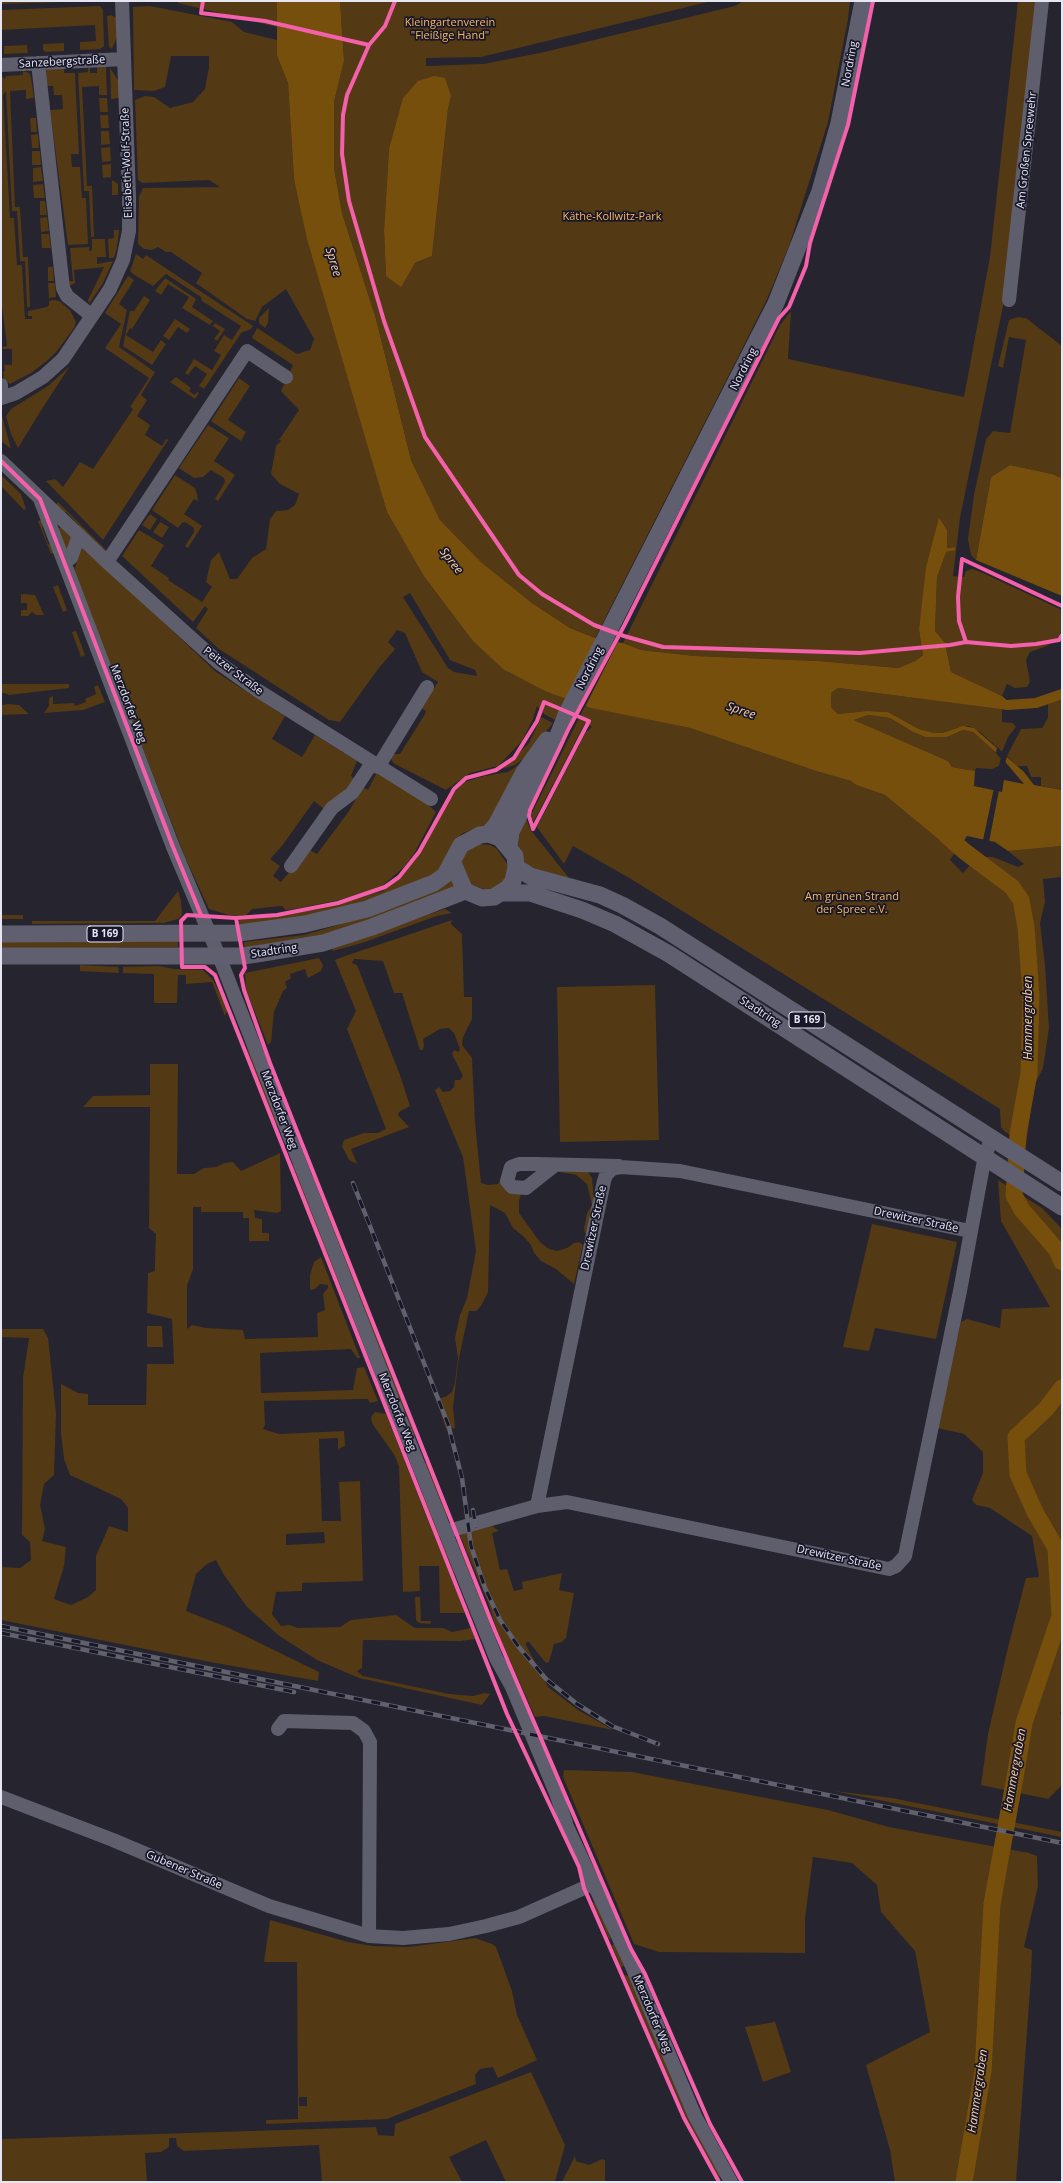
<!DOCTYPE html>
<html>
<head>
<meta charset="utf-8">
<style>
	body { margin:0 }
	#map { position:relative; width:1063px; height:2183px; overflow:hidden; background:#25242f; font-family:"Open Sans",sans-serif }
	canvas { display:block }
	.frame { position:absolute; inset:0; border:2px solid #e6e6f3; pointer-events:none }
</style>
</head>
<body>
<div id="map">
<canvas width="1063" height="2183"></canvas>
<div class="frame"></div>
</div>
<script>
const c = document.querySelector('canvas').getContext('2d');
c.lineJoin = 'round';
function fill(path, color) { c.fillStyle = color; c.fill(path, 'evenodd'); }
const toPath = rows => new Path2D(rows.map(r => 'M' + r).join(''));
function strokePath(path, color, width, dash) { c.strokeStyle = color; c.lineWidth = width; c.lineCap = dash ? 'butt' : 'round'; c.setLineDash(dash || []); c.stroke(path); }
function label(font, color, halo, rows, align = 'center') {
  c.font = font + ' "Open Sans",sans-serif'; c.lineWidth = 3.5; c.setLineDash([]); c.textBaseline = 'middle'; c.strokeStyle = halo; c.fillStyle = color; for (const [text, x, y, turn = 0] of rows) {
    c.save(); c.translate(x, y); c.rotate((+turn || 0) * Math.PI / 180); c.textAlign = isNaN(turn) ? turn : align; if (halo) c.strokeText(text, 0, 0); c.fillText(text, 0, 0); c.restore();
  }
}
const green = toPath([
	[1,1,91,1,2,4],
	[178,1,277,1,277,27,178,3],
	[340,1,712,1,481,57,426,58,426,66,483,64,540,53,735,6,743,1,850,1,848,19,828,122,789,246,767,299,737,359,595,638,570,628,532,603,481,562,440,520,411,460,376,319,342,213,334,168,334,102,344,61],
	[451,96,448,109,432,256,386,276,384,230,389,149],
	[1018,1,1037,1,1006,291,960,518,953,576,964,577,966,571,972,569,983,573,1060,609,1062,613,1062,630,1057,639,1047,646,1030,652,1026,660,1030,682,1027,687,1015,688,1007,684,1002,696,951,672,945,643,935,631,937,577,947,550,947,530,919,630,923,655,915,661,898,668,819,661,695,656,641,650,623,643,780,325,791,311,788,359,964,397,990,257],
	[100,6,103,10,104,46,100,49,80,50,80,42,96,41,95,25,1,30,1,10],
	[150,6,232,22,244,32,277,40,277,56,288,83,294,179,387,512,423,575,472,640,547,692,567,699,555,720,544,714,537,706,533,719,522,741,498,766,470,773,446,790,393,763,391,758,394,754,400,754,425,714,426,711,421,708,438,682,422,672,405,633,397,630,388,642,395,649,378,669,340,722,329,720,219,649,196,628,208,609,205,606,193,622,122,556,139,530,164,545,151,566,169,578,168,580,202,602,212,587,206,582,211,560,219,552,230,579,237,579,252,558,266,549,270,519,276,511,288,510,295,505,299,494,280,484,271,474,276,446,281,441,279,440,299,410,281,391,293,365,252,338,257,328,297,354,310,350,314,339,286,289,262,307,255,321,247,319,196,283,202,273,171,252,166,252,158,247,152,250,144,249,138,244,139,197,143,188,220,187,209,180,143,183,138,180,135,100,145,96,154,97,170,108,193,102,205,89,209,67,209,56,171,56,165,87,154,91,134,90,133,7],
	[410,593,450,660,475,670,477,676,454,672,448,668,403,597],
	[111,15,117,18,118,35,112,49,109,47,107,16],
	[64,43,64,51,46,52,43,50,43,44],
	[27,45,28,53,4,54,4,46],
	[64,65,64,73,75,73,79,154,71,154,72,167,80,167,82,198,86,198,88,244,68,245,50,110,63,109,62,95,54,95,53,86,43,86,47,68],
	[106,65,107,95,99,95,99,86,82,87,87,186,92,186,94,237,91,237,89,191,84,191,78,73,88,72,88,66,90,66,90,73,97,73,97,66],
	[110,68,119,82,119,98,111,99],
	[23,71,29,73,31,78,34,98,26,99,26,90,10,91,15,207,20,207,23,257,28,257,30,307,27,307,25,261,20,261,17,211,12,211,6,91,3,95,10,218,14,218,17,265,22,265,25,319,32,319,32,316,28,316,28,311,47,307,49,305,49,301,55,300,59,301,70,310,76,322,74,328,57,351,48,360,31,373,10,384,4,379,3,372,5,371,4,365,12,365,12,349,3,349,2,347,7,346,1,299,1,76,5,79,6,76,23,75],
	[99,98,107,98,108,112,100,112],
	[100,115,108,115,109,128,101,128],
	[30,118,36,118,37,132,31,132],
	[101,131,109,131,110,144,101,145],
	[38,134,39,148,32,148,31,135],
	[110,147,111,161,102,162,101,148],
	[32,151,40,151,41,165,32,165],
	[111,164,111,177,103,178,102,165],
	[41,167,43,181,33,182,33,168],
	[112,180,118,184,118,195,112,195],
	[43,184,45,198,34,198,33,185],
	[40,201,45,201,47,215,40,215],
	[47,217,49,231,41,232,40,218],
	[114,230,119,230,117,248,114,258,109,258,108,239,114,238],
	[41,234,49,234,51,248,42,248],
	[92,239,105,239,106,257,97,257,97,264,113,261,103,283,89,304,88,300,104,267,74,270,75,283,66,288,65,282,73,281,70,248,89,247,89,251,92,250],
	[136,254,143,259,146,255,253,326,251,329,241,333,204,389,199,386,207,374,195,366,188,375,185,373,194,359,212,370,221,355,214,351,224,335,232,340,241,326,202,301,201,297,166,274,153,286,133,274,130,271],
	[48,267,53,267,54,281,48,281],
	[128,276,134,280,119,304,127,310,119,347,155,372,141,395,147,400,137,416,150,425,145,435,162,446,166,439,168,440,103,540,46,481,55,479,63,487,80,462,93,469,133,409,130,407,149,378,105,348,121,324,105,313],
	[165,278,196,299,192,307,213,321,210,325,182,308,189,297,168,284,161,295,155,291],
	[48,283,55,283,56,297,49,298],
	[144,296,150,300,132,329,130,328,126,335,153,352,161,340,166,344,152,365,123,346,130,311,134,311],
	[269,308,268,323,265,328,259,323,259,318],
	[1018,317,1026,318,1062,346,1062,478,1052,474,1010,465,991,477,976,560,971,555,968,539,974,495,986,439,993,431,1010,433,1026,340,1009,337,1003,368,998,366,1009,320],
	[175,319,190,329,187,333,178,327,169,340,163,336],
	[215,323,225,329,217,341,214,339,220,331,213,326],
	[70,366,40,412,18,448,11,434,6,416,11,409,48,386],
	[176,377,191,388,189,391,195,395,197,392,199,393,195,399,170,382],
	[239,378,250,386,228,420,246,432,241,441,211,421],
	[1,412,11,449,1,441],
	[208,425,229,438,214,461,235,475,218,501,215,499,225,482,224,478,211,470,203,477,194,478,179,468],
	[1,475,21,494,26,509,24,510,1,486],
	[175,475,195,488,197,494,198,501,194,499,184,514,202,526,188,548,185,546,194,532,194,528,185,522,182,523,178,528,152,510],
	[58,502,108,552,103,552,79,529,79,525,66,512,61,512,55,505],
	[150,514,157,519,150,530,142,525],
	[41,520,44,523,42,527,48,544,52,545,55,552,51,554,38,521],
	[160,522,169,527,162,538,153,532],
	[61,527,74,538,69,551,64,551,58,529],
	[82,545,216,672,285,716,272,739,302,757,315,735,357,761,351,776,356,780,324,809,314,801,282,846,270,859,280,866,273,876,281,882,308,849,317,854,349,811,363,787,368,790,377,772,420,797,436,812,414,854,404,867,382,886,339,900,300,908,286,910,282,906,252,909,246,915,239,916,229,915,209,909,185,857,74,571],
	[58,585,67,610,63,612,53,587],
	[21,594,35,595,44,615,36,615,32,612,28,616,21,616,21,610,27,610,27,603,21,603],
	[76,631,85,655,81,657,72,632],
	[1,684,69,684,69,688,9,695,1,692],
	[98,685,105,702,83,710,44,713,49,706,49,698,53,696,53,704,74,703,75,706,86,702,85,699,96,694,94,687],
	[838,688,1002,709,1002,722,1013,723,1016,727,1008,737,1002,752,980,732,969,726,956,728,942,733,934,733,919,729,888,712,867,711,838,714,831,707,831,693],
	[1062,697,1062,790,1041,786,1041,777,1031,777,1027,766,1017,766,1007,756,1021,729,1042,728,1048,718,1048,703],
	[9,704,19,705,29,714,1,715,1,705],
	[585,706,690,728,816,771,851,781,856,785,885,795,955,853,950,860,963,873,977,857,993,857,1018,867,1024,864,1008,851,1062,846,1062,877,1043,879,1045,902,1040,923,1045,965,1049,1028,1043,1068,1034,1086,1026,1145,1004,1131,1001,1127,1000,1109,631,879,573,846,564,864,537,827,586,732,592,727,585,723,534,821,532,818,532,813],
	[868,715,890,718,913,732,925,737,947,737,963,730,973,732,1001,757,999,766,992,769,976,768,975,771,952,767,948,761,854,720],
	[541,717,553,723,523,759,515,765,503,769,529,743],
	[530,757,486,825,463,833,457,838,448,852,443,866,430,878,330,913,240,926,239,921,240,920,315,910,383,891,398,879,415,860,453,794,464,782,484,776,508,772],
	[526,818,530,829,569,878,532,868,523,862,515,844],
	[477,844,490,845,496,848,513,872,500,888,484,889,471,885,459,870,464,852],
	[453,878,457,886,338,932,244,948,244,942,304,935,335,926,376,911],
	[178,891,181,901,182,915,178,919,164,923,32,924,32,921,155,921],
	[445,909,452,913,437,916,362,943,333,951,331,946],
	[1,915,23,915,23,919,1,919],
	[452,920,451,924,462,934,464,997,472,997,472,1019,463,1037,462,1045,472,1058,475,1122,481,1183,488,1185,498,1184,502,1178,521,1194,519,1201,519,1213,540,1242,549,1249,557,1251,567,1248,574,1243,579,1242,583,1245,574,1284,556,1269,541,1261,534,1253,531,1245,523,1236,513,1228,505,1213,490,1205,488,1292,481,1306,476,1311,469,1311,458,1363,453,1407,455,1428,446,1429,436,1399,445,1397,452,1392,455,1382,458,1358,455,1338,460,1315,467,1298,476,1251,463,1157,435,1090,439,1087,443,1092,450,1091,454,1087,455,1080,460,1080,463,1076,452,1054,454,1050,459,1052,460,1049,454,1033,449,1028,440,1029,423,1039,424,1045,423,1050,420,1050,402,993,394,993,383,961,354,959,352,963,357,965,400,1075,410,1106,399,1112,398,1115,409,1127,351,1149,357,1164,349,1160,342,1146,344,1140,364,1133,378,1133,386,1129,347,1029,356,1011,335,960,345,956],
	[178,939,178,947,123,947,95,951,1,950,1,940],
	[319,958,323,965,321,971,308,978,305,969,290,974,291,978,285,982,287,988,283,991,274,1012,271,1042,268,1045,246,990,245,973],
	[80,965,118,967,119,973,80,971],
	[159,966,174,969,203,970,213,980,228,1009,225,1016,212,982,186,984,186,975,178,975,177,1003,154,1003,154,974,123,973,123,967],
	[655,985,659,1140,560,1142,557,987],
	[248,1048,278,1123,275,1126,252,1067,247,1049],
	[150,1064,178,1064,177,1174,194,1174,204,1168,216,1167,225,1163,233,1162,241,1171,280,1153,281,1211,277,1213,254,1210,255,1218,262,1219,262,1233,269,1233,269,1241,249,1241,249,1218,243,1218,243,1212,201,1212,201,1207,193,1207,193,1269,187,1286,187,1329,192,1325,206,1328,243,1330,245,1339,318,1337,317,1313,325,1310,323,1294,328,1288,328,1285,320,1284,315,1289,310,1290,310,1275,314,1262,321,1257,360,1358,357,1358,351,1349,260,1353,261,1393,353,1390,357,1368,364,1367,378,1401,370,1403,368,1399,264,1401,265,1425,263,1429,279,1434,344,1431,345,1446,338,1449,338,1438,319,1439,322,1521,341,1521,339,1482,360,1481,363,1581,302,1583,302,1591,276,1592,272,1614,281,1626,289,1625,298,1628,340,1627,351,1620,396,1615,415,1628,443,1628,452,1632,471,1628,475,1639,461,1641,363,1640,362,1668,357,1671,363,1676,449,1694,473,1696,484,1693,490,1694,482,1705,359,1678,317,1660,278,1635,247,1607,224,1575,216,1560,207,1564,196,1574,186,1611,229,1628,319,1672,318,1681,210,1662,1,1620,1,1567,20,1568,31,1560,30,1542,22,1535,23,1378,29,1338,1,1337,1,1329,43,1329,48,1338,56,1413,54,1475,44,1484,40,1505,45,1529,42,1541,66,1547,64,1566,54,1599,71,1605,88,1597,96,1590,96,1556,109,1526,128,1532,128,1508,121,1499,70,1475,64,1459,61,1433,61,1384,78,1393,88,1394,88,1405,146,1405,147,1364,174,1364,172,1319,147,1313,148,1273,155,1271,155,1263,156,1234,149,1228,150,1107,83,1107,93,1096,150,1095],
	[324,1532,325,1543,286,1545,286,1534],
	[290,1164,294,1165,341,1280,338,1284],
	[561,1170,588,1172,592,1178,594,1202,589,1232,585,1233,584,1229,587,1213,592,1205,587,1184,576,1175,560,1172],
	[311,1176,314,1177,415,1434,411,1435,409,1422,404,1409,399,1404],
	[998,1180,1042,1208,1062,1229,1062,1707,1060,1714,1062,1717,1062,1785,1048,1799,981,1785,988,1734,1009,1643,1026,1578,1039,1577,1032,1536,990,1508,976,1505,972,1500,983,1473,983,1452,964,1434,937,1428,961,1322,967,1319,1000,1328,1002,1309,1050,1307,1001,1221],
	[872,1224,957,1242,936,1339,875,1328,869,1351,843,1347],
	[341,1292,346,1292,370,1354,367,1357],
	[147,1326,162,1326,163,1347,147,1347],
	[375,1412,386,1414,465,1613,440,1613,439,1566,419,1566,420,1591,403,1592,399,1467,395,1456,372,1423,371,1417],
	[427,1463,448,1515,447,1518,423,1464],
	[425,1493,456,1571,454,1575,470,1612,475,1615,472,1618,421,1494],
	[492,1526,499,1531,492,1533,500,1570,507,1569,514,1591,523,1589,522,1582,562,1573,559,1590,574,1593,566,1638,562,1642,554,1644,549,1662,546,1663,529,1642,526,1642,526,1645,548,1687,578,1710,613,1730,544,1716,535,1717,497,1631,488,1602,460,1536,463,1533],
	[458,1540,485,1606,491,1624,489,1625,457,1545],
	[415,1597,420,1597,421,1621,431,1621,430,1624,419,1623,416,1620],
	[564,1770,632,1772,828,1810,889,1827,1029,1853,1037,1856,1038,1886,1024,1947,1032,1950,1031,1976,1016,2182,895,2182,890,2150,866,2065,930,2032,915,1951,881,1912,877,1885,852,1863,813,1857,805,1918,805,1953,659,1952,634,1944,563,1777],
	[834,1791,892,1798,1062,1832,1062,1837],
	[592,1901,599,1907,611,1939,609,1939],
	[270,1920,348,1942,373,1946,409,1947,475,1938,492,1944,496,1947,512,1991,517,2015,537,2060,498,2078,493,2067,480,2069,475,2075,476,2084,387,2119,266,2124,266,2120,298,2119,297,1962,264,1962],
	[299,2097,307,2097,307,2106,299,2106],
	[614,1943,624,1965,621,1968,612,1946],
	[624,1975,629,1976,719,2172,720,2180,685,2115],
	[775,2022,791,2072,763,2082,745,2027],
	[531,2072,565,2145,555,2182,506,2182,486,2140,449,2157,462,2182,322,2182,319,2145,184,2151,177,2146,176,2138,169,2138,169,2147,161,2152,145,2153,147,2182,1,2182,1,2139,376,2127,378,2135,394,2136,395,2124],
	[575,2156,576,2161,589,2165,602,2159,605,2160,605,2182,562,2182]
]);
const water = toPath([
	[277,1,340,1,344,61,334,102,334,168,342,213,376,319,411,460,440,520,481,562,532,603,570,628,595,638,623,643,641,650,695,656,819,661,898,668,915,661,923,655,919,630,926,567,939,518,947,530,947,550,937,577,935,631,945,643,951,672,1002,696,1010,703,1021,703,1021,706,1008,710,838,688,831,693,831,707,838,714,867,711,888,712,919,729,934,733,942,733,963,726,974,728,1024,772,1034,785,1062,790,1062,846,1008,851,995,842,967,836,961,845,966,848,961,854,957,851,955,853,885,795,856,785,851,781,816,771,690,728,591,708,547,692,503,669,472,640,423,575,387,512,307,239,294,179,288,83,277,56],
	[868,715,890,718,913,732,925,737,947,737,963,730,973,732,1001,757,1024,784,1004,780,1002,792,974,786,975,771,952,767,948,761,854,720],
	[434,76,445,78,451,96,448,109,432,256,415,263,401,287,386,276,384,230,389,149,403,98,418,81],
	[1010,465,1052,474,1062,478,1062,596,976,560,991,477]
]);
const pier = toPath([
	[599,636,619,640,585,707,566,701],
	[997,747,1007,756,1005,764,996,753],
	[994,788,999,790,989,842,983,840]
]);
const stream = toPath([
	[947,550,954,549]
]);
const canal = toPath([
	[1007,705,1036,703,1062,694]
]);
const river = toPath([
	[947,836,964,851,1012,887,1021,900,1026,927,1031,995,1029,1073,1018,1134,1014,1195,1022,1210,1057,1250,1062,1262],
	[964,2182,983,2071,992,1904,1016,1772,1024,1723,1060,1616,1056,1548,1035,1512,1018,1474,1016,1437,1046,1409,1062,1388]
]);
const minor = toPath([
	[38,63,63,288,67,296,92,316],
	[1,65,124,59],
	[1009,300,1042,1],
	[1,385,1,395],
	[1,398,16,393,43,377,63,359,110,289,123,260,129,231,129,196,122,1],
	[1,461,107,562,219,663,257,690,431,799],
	[40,499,173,847,219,956,394,1404,496,1658,512,1687,556,1793,566,1823],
	[64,562,71,558,79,535],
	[107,562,247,351,286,377],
	[378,767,427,687],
	[291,866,332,808,352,793,372,763],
	[555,1165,526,1188,512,1187,507,1181,511,1167,519,1164,537,1164,619,1166],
	[537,1506,567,1502,889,1569,896,1566,905,1556,960,1291,983,1166,991,1137],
	[445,1532,537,1506,604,1181,606,1175,612,1169,621,1167,680,1171,970,1231],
	[278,1729,284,1721,353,1723,364,1731,370,1742,369,1936],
	[1,1797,113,1840,269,1906,369,1936,403,1938,449,1934,486,1926,519,1917,584,1888,594,1881],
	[562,1816,631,1964,695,2116,731,2182]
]);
const major = toPath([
	[488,834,496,825,524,772,547,740],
	[509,846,511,832,555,743,566,715,776,303,820,191,839,123,863,1],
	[516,867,530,876,600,895,622,905,660,926,1062,1183],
	[502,893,530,893,582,910,615,924,669,954,1062,1207],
	[1,934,239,933,305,924,367,909,434,883,445,875,461,845,480,835,488,834,500,838,515,856,516,867,513,881,508,888,494,897,482,898,465,891,453,863],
	[1,956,243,956,263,953,323,943,372,927,465,891]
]);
const rail = toPath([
	[353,1183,448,1424,462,1478,471,1546,485,1588,500,1620,518,1646,546,1679,577,1704,612,1726,658,1744],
	[473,1510,476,1528],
	[1,1626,1062,1843],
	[1,1633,294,1692]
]);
const cycleway = toPath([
	[203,1,201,13,265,21,369,45],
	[395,1,385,26,369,45,347,95,343,115,342,154,349,201,384,321,425,437,519,575,542,594,594,625,624,636,663,647,860,653,950,645,966,642,1011,646,1036,644,1059,640,1062,635],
	[1,461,40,499,173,847,201,915],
	[966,642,959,621,958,597,962,559,1062,606],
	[533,829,589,721,544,702,537,721,514,758,496,770,466,778,454,789,419,852,399,877,385,887,338,903,277,915,236,918,187,915,181,921,182,967,205,967,215,975,507,1714,579,1867,584,1888,684,2118,719,2182],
	[533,829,529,816,530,810,569,728,624,626,779,318,789,307,806,266,810,243,848,125,873,1],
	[236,918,245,968,241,975,244,990,270,1063,495,1631,631,1949,645,1974,710,2124,742,2182]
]);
const shields = [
	[105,934,36],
	[807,1020,36]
];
const shieldNames = [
	["B 169",105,934],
	["B 169",807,1020]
];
const parkNames = [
	["Kleingartenverein",450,23],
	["\"Fleißige Hand\"",450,36],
	["Käthe-Kollwitz-Park",612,217],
	["Am grünen Strand",852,897],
	["der Spree e.V.",852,910]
];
const streetNames = [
	["Sanzebergstraße",62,62,-3],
	["Nordring",850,64,-79],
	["Am Großen Spreewehr",1027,150,-84],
	["Elisabeth-Wolf-Straße",127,163,-92],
	["Nordring",744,369,-63],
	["Nordring",590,668,-63],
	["Peitzer Straße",233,671,37],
	["Merzdorfer Weg",128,704,69],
	["Stadtring",274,951,-9],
	["Stadtring",760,1012,33],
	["Merzdorfer Weg",279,1110,69],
	["Drewitzer Straße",916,1220,12],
	["Drewitzer Straße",594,1228,-78],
	["Merzdorfer Weg",397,1412,68],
	["Drewitzer Straße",839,1558,12],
	["Gubener Straße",184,1870,23],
	["Merzdorfer Weg",652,2014,67]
];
const waterNames = [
	["Spree",333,262,73],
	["Spree",451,561,52],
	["Spree",741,711,19],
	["Hammergraben",1029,1018,-90],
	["Hammergraben",1015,1770,-80],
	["Hammergraben",978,2091,-82]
];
fill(green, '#533914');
fill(water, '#774f0c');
fill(pier, '#25242f');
strokePath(stream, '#774f0c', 3);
strokePath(canal, '#774f0c', 10);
strokePath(river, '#774f0c', 17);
strokePath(minor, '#5f5e6c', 14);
strokePath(major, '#605f6f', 17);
strokePath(rail, '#61616d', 4.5);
strokePath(rail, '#181729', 3, [9]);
strokePath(cycleway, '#f560ab', 4);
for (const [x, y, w] of shields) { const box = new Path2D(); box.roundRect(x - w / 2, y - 8, w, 16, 3); c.fillStyle = '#181729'; c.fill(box); strokePath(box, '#e6e6f3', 1); }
label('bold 10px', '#e6e6f3', null, shieldNames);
label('11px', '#f8b75f', '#181729', parkNames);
label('11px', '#e6e6f3', '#181729', streetNames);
label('italic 12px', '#f8d0a0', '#181729', waterNames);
</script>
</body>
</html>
